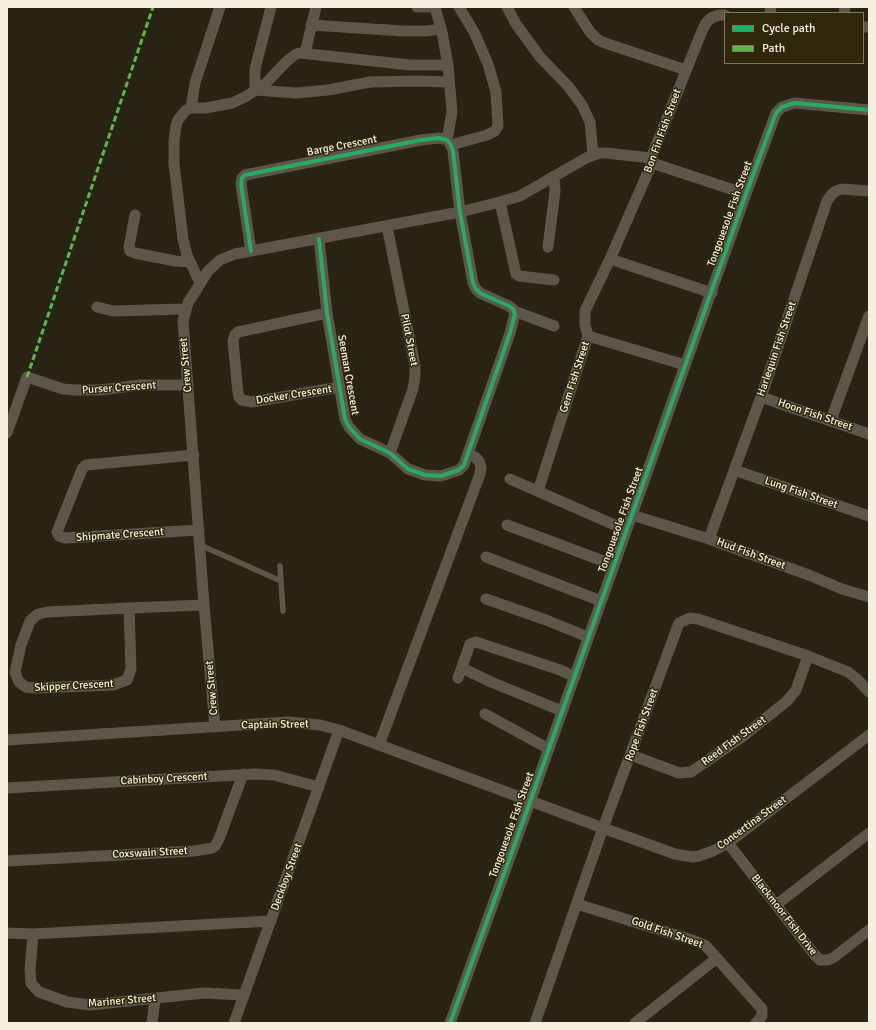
<!DOCTYPE html>
<html>
<head>
<meta charset="utf-8">
<style>
	body { margin:0 }
	#map { position:relative; width:876px; height:1030px; overflow:hidden; background:#282313; font-family:Signika,sans-serif }
	canvas { display:block }
	.frame { position:absolute; inset:0; border:8px solid #f5efdf; pointer-events:none }
	.legend { position:absolute; left:724px; top:12px; width:140px; height:52px; box-sizing:border-box; background:#30270b; border:1px solid #7f7760; margin:0; padding:5px 7px; list-style:none; font-size:12px; color:#f5efdf }
	.legend li { display:flex; align-items:center; gap:8px; height:20px }
	.legend b { width:20px; border:1px solid #7f7760 }
</style>
</head>
<body>
<div id="map">
<canvas width="876" height="1030"></canvas>
<div class="frame"></div>
<ul class="legend">
<li><b style="height:5px;background:#26ab63"></b>Cycle path</li>
<li><b style="height:5px;background:#58b947"></b>Path</li>
</ul>
</div>
<script>
const c = document.querySelector('canvas').getContext('2d');
c.lineJoin = 'round';
const toPath = rows => new Path2D(rows.map(r => 'M' + r).join(''));
function strokePath(path, color, width, dash) { c.strokeStyle = color; c.lineWidth = width; c.lineCap = dash ? 'butt' : 'round'; c.setLineDash(dash || []); c.stroke(path); }
function label(font, color, halo, rows, align = 'center') {
  c.font = font + ' Signika,sans-serif'; c.lineWidth = 3; c.setLineDash([]); c.textBaseline = 'middle'; c.strokeStyle = halo; c.fillStyle = color; for (const [text, x, y, turn = 0] of rows) {
    c.save(); c.translate(x, y); c.rotate((+turn || 0) * Math.PI / 180); c.textAlign = isNaN(turn) ? turn : align; if (halo) c.strokeText(text, 0, 0); c.fillText(text, 0, 0); c.restore();
  }
}
const lane = toPath([
	[200,545,281,581,283,611],
	[280,566,281,581]
]);
const street = toPath([
	[417,7,435,7],
	[435,7,442,32,448,65,452,112,447,140],
	[507,7,516,24,540,57,568,86,582,105,590,122,593,155],
	[574,7,590,32,598,40,605,43,686,70],
	[770,13,771,7],
	[844,13,845,7],
	[311,25,403,31,426,31,441,29],
	[863,27,869,27],
	[305,53,316,7],
	[255,90,296,93,328,90,370,82,416,81,449,82],
	[255,90,255,69,271,7],
	[191,108,195,83,220,7],
	[451,145,487,135,495,131,498,126,496,92,488,64,474,32,459,7],
	[652,163,746,194],
	[500,202,516,274,519,276,554,280],
	[135,215,129,247,130,251,135,253,175,261,189,262],
	[387,226,415,366,415,375,413,389,390,453],
	[548,247,555,191,554,176],
	[251,251,241,184,242,178,245,175,421,140,439,138,447,140,451,145,453,151,460,212,473,283,476,289,480,293,509,306,513,309,515,314,510,333,464,465,459,470,441,476,425,475,408,469,390,453,360,439,349,427,345,419,327,313,319,239],
	[610,259,712,293],
	[200,283,187,255,183,239,174,164,174,141,176,126,178,120,186,110,191,108,206,108,232,103,245,97,265,84,287,61,296,54,300,53,410,65,448,65],
	[97,307,113,311,185,309],
	[514,311,554,326],
	[327,313,238,332,235,335,233,341,238,393,239,397,242,400,252,402,340,387],
	[588,336,585,325,585,311,610,259,652,163,651,158,702,31,706,23,711,18,719,15,725,15],
	[761,397,869,434],
	[831,420,869,316],
	[7,433,27,377,63,389,74,390,100,390,140,385,188,385],
	[194,455,86,465,82,469,57,532,59,536,65,538,199,530],
	[734,470,869,516],
	[510,479,626,530],
	[538,491,588,336,685,365],
	[632,515,709,539,809,575,842,589,869,597],
	[507,525,614,565],
	[709,539,761,397,827,201,832,194,836,191,842,189,869,191],
	[486,557,601,601],
	[486,599,546,620,588,637],
	[129,608,131,669,127,680,113,685,34,688,26,687,19,682,15,672,21,645,30,621,38,614,47,612,129,608,204,605],
	[462,668,491,682,562,711],
	[458,678,470,644,476,642,560,670,575,677],
	[485,714,549,749],
	[215,727,204,605,183,321,188,303,208,271,220,260,235,254,460,212,500,202,520,196,586,158,599,153,606,153,651,158],
	[7,740,288,722,320,725,339,730,603,828,675,854,693,857,699,856,713,851,728,843,869,735],
	[379,745,480,474,481,467,479,461,475,457,468,454],
	[631,755,679,773,691,772,742,737,787,701,796,690,808,656],
	[7,788,255,774,274,775,319,787],
	[728,843,814,954,820,960,827,960,833,958,869,930],
	[7,861,194,851,212,848,215,846,219,839,243,774],
	[577,904,695,941,705,945,762,1009,762,1016,756,1023],
	[776,905,869,833],
	[7,933,33,934,271,921],
	[33,934,30,970,31,983,39,992,67,1002,90,1005,204,993,244,995],
	[152,1023,155,999],
	[234,1023,339,730],
	[450,1023,530,802,746,194,776,113,782,107,795,103,869,110],
	[535,1023,603,828,679,623,690,618,698,619,808,656,848,672,857,679,869,692],
	[635,1023,717,958]
]);
const quiet = toPath([
	[27,377,153,7]
]);
const cycleway = toPath([
	[251,251,241,184,242,178,245,175,421,140,439,138,447,140,451,145,453,151,460,212,473,283,476,289,480,293,509,306,513,309,515,314,510,333,464,465,459,470,441,476,425,475,408,469,390,453,360,439,349,427,345,419,327,313,319,239],
	[450,1023,530,802,746,194,776,113,782,107,795,103,869,110]
]);
const streetNames = [
	["Bon Fin Fish Street",663,131,-70],
	["Barge Crescent",342,146,-11],
	["Tongouesole Fish Street",730,214,-70],
	["Pilot Street",409,340,79],
	["Harlequin Fish Street",777,349,-71],
	["Crew Street",186,365,-95],
	["Seeman Crescent",348,375,80],
	["Gem Fish Street",575,377,-72],
	["Purser Crescent",119,388,-4],
	["Docker Crescent",294,395,-9],
	["Hoon Fish Street",815,415,19],
	["Lung Fish Street",801,493,19],
	["Tongouesole Fish Street",621,520,-70],
	["Shipmate Crescent",120,535,-4],
	["Hud Fish Street",751,554,20],
	["Skipper Crescent",74,686,-3],
	["Crew Street",212,688,-95],
	["Captain Street",275,725,-1],
	["Rope Fish Street",642,725,-70],
	["Reed Fish Street",734,741,-36],
	["Cabinboy Crescent",164,779,-3],
	["Concertina Street",752,823,-36],
	["Tongouesole Fish Street",512,825,-70],
	["Coxswain Street",150,853,-3],
	["Deckboy Street",287,877,-70],
	["Blackmoor Fish Drive",784,915,52],
	["Gold Fish Street",667,933,19],
	["Mariner Street",122,1001,-5]
];
strokePath(lane, '#5e564b', 5.5);
strokePath(street, '#5e564b', 11);
strokePath(quiet, '#58b947', 3, [6, 3]);
strokePath(cycleway, '#26ab63', 4);
label('11px', '#f5efdf', '#30270b', streetNames);
</script>
</body>
</html>
